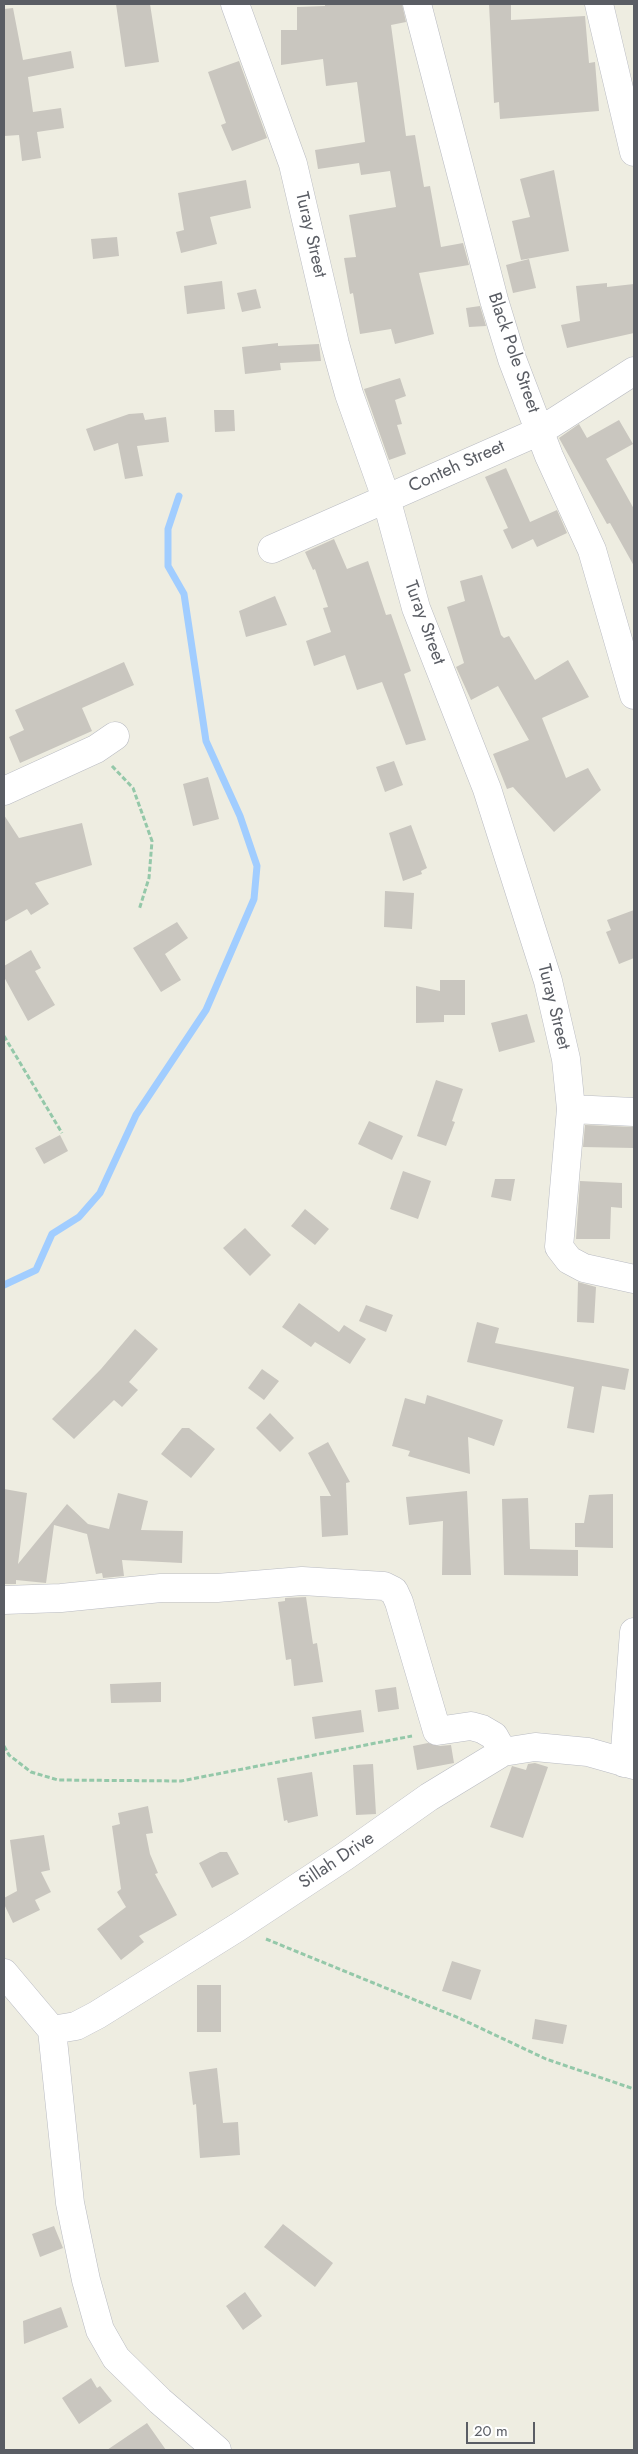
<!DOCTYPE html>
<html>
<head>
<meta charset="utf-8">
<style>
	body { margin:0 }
	#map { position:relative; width:638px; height:2454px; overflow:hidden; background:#eeede1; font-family:Jost,sans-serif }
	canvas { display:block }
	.frame { position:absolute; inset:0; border:5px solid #5a5d64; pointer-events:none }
	.scale { position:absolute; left:466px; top:2422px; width:69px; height:22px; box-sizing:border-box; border:2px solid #5a5d64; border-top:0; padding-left:6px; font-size:15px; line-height:18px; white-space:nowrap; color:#5a5d64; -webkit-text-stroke:4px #fff; paint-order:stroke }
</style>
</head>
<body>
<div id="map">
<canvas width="638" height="2454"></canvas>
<div class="frame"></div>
<div class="scale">20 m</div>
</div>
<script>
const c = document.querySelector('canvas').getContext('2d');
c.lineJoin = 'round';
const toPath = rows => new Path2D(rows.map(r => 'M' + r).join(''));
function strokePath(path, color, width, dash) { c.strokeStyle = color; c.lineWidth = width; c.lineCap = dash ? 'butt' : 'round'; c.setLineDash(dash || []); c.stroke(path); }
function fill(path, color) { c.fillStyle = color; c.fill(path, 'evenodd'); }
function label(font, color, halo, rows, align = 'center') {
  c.font = font + ' Jost,sans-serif'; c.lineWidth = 4; c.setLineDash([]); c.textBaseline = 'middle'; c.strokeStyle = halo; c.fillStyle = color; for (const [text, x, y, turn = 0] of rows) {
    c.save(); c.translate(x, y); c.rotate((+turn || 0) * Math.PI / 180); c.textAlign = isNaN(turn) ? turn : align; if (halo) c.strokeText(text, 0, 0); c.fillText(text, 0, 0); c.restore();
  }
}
const stream = toPath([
	[4,1285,36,1270,52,1234,79,1217,100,1193,136,1115,206,1010,254,899,257,866,240,816,206,741,184,594,168,566,168,529,179,496]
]);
const building = toPath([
	[116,4,150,4,159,62,125,67],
	[325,4,402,4,406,22,391,25,406,136,415,135,424,187,430,186,441,247,463,243,469,265,419,273,434,334,395,344,391,329,360,334,353,293,350,294,344,258,356,257,349,215,396,207,390,171,361,175,359,163,318,169,315,150,365,142,357,82,326,86,323,59,281,65,281,30,297,30,297,7,325,6],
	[489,4,511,4,511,20,585,16,589,63,595,62,599,111,500,119,499,102,494,103],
	[13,8,23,60,71,51,74,68,28,77,33,112,61,108,64,128,37,132,41,158,22,161,19,135,4,136,4,9],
	[239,61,267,138,232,151,221,125,226,123,208,72],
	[554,170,569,251,521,260,512,221,530,217,520,179],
	[246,180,251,208,210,217,217,244,181,253,176,232,184,230,178,193],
	[117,237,119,256,93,259,91,239],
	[529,259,536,288,513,293,506,265],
	[222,281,225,309,187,314,184,286],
	[607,283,607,287,634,284,634,333,567,348,561,325,580,321,576,286],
	[256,289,261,308,242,312,237,293],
	[480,306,486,326,469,327,466,308],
	[278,343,278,346,319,344,321,361,280,363,281,370,245,374,242,347],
	[400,378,406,396,395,400,402,424,397,425,406,454,389,460,364,389],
	[214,410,234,410,235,431,215,432],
	[143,413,145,420,166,417,169,442,137,446,143,476,125,479,118,443,94,451,86,429,129,414],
	[619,420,633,444,606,459,634,509,634,566,610,523,607,524,559,438,579,424,587,438],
	[506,468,530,522,557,510,567,533,537,547,533,539,512,549,503,530,508,528,485,477],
	[334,539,347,569,368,561,386,615,391,614,411,671,404,674,426,740,406,745,382,682,357,690,345,655,314,666,306,641,331,632,323,608,328,607,315,569,313,570,305,552],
	[482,575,501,635,504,638,509,636,535,680,568,660,589,697,542,718,566,778,588,768,601,790,554,832,513,787,507,789,493,754,529,740,498,686,471,700,456,667,464,663,447,607,465,601,460,581],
	[275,596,287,625,246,637,239,611],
	[124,662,134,685,82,708,92,731,20,763,9,737,24,730,15,710],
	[394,761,403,785,385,792,376,767],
	[208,777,219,819,193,826,183,784],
	[4,815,19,838,82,823,92,865,35,883,49,904,31,915,27,909,4,922],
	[411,825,427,868,421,871,422,874,403,881,389,833],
	[385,891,414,893,412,929,384,927],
	[634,910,634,958,619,964,606,932,611,930,607,920],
	[177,922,188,938,165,954,181,980,161,992,133,948],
	[31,950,41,968,35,971,55,1005,28,1021,4,977,4,966],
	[440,980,465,980,465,1015,444,1015,444,1022,416,1023,416,986,440,991],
	[527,1014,535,1042,499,1052,491,1023],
	[436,1080,463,1089,452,1121,455,1122,446,1146,417,1136],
	[369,1121,403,1136,392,1160,358,1144],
	[585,1125,634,1127,634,1148,583,1147],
	[60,1135,68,1151,44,1164,35,1148],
	[403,1171,431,1181,418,1219,390,1209],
	[495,1179,515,1179,511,1201,491,1197],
	[580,1181,622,1183,622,1208,611,1207,610,1239,576,1239],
	[305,1209,329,1229,315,1245,291,1226],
	[245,1228,271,1255,250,1276,223,1248],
	[578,1282,596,1287,594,1323,577,1322],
	[299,1303,339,1332,344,1325,366,1339,350,1364,315,1342,311,1347,282,1327],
	[366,1305,393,1315,386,1332,359,1321],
	[477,1322,499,1328,495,1343,629,1369,625,1390,602,1386,594,1433,567,1428,574,1387,467,1362],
	[135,1329,158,1349,129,1382,138,1390,122,1407,114,1400,74,1439,52,1419,101,1369],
	[262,1369,279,1381,264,1400,248,1388],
	[427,1395,503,1420,494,1446,468,1437,470,1474,408,1456,410,1451,392,1446,405,1398,425,1404],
	[270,1413,294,1438,280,1452,256,1428],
	[182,1428,189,1428,215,1449,191,1478,161,1454],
	[328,1442,350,1482,346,1483,348,1535,322,1537,320,1496,331,1496,308,1453],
	[4,1489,27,1493,18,1564,67,1504,88,1524,109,1529,118,1493,148,1501,141,1530,183,1531,182,1563,122,1560,124,1576,103,1578,102,1573,96,1574,87,1534,54,1525,46,1583,16,1580,16,1584,4,1584],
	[467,1491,471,1575,442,1575,443,1521,409,1525,406,1497],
	[613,1494,613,1548,575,1547,575,1523,584,1523,589,1495],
	[528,1498,530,1549,578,1550,578,1576,504,1575,502,1499],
	[306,1597,313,1644,317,1643,323,1682,294,1686,291,1659,286,1660,278,1602,285,1601,285,1598],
	[161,1682,161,1702,111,1703,110,1684],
	[396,1687,399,1709,378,1712,375,1690],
	[361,1710,364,1732,315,1739,312,1717],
	[428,1743,439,1746,451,1745,454,1763,417,1770,413,1746],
	[535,1763,548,1767,523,1838,490,1827,512,1766,526,1770,528,1764],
	[373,1764,376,1814,356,1815,353,1765],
	[312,1772,318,1816,288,1823,287,1820,284,1821,277,1778],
	[148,1806,153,1833,146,1834,150,1854,158,1873,155,1874,177,1915,139,1936,144,1942,121,1960,97,1929,126,1907,117,1892,121,1889,112,1826,120,1824,118,1813],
	[44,1835,50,1870,41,1872,51,1892,35,1900,40,1910,13,1923,4,1904,4,1898,17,1891,10,1840],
	[220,1852,227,1852,239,1874,212,1888,199,1863],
	[452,1961,481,1970,471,2000,442,1991],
	[197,1985,221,1985,221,2032,197,2032],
	[535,2019,567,2025,563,2044,532,2039],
	[217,2068,223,2123,238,2122,240,2155,200,2158,196,2104,193,2105,189,2072],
	[283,2224,333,2263,315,2287,264,2247],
	[54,2226,63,2248,40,2257,32,2234],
	[245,2292,262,2316,243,2330,226,2306],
	[61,2307,68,2327,24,2344,23,2321],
	[91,2378,97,2388,100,2386,112,2401,79,2424,62,2398],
	[147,2423,166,2450,107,2450]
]);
const path = toPath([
	[112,766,133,788,152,841,149,878,139,910],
	[4,1036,62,1133],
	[4,1746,9,1755,31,1772,58,1780,181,1781,412,1736],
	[266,1939,459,2018,546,2059,634,2089]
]);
const minor = toPath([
	[235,4,293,164,335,344,349,394,386,498,416,608,487,789,548,981,566,1059,571,1109,559,1247,569,1260,584,1268,634,1279],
	[417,4,494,300,512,359,549,456,592,550,634,695],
	[599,4,634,152],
	[272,549,540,431,634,371],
	[4,791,96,749,115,736],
	[571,1109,634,1112],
	[4,1600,61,1598,161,1588,217,1588,302,1581,384,1586,394,1591,399,1602,437,1731,471,1726,482,1729,494,1736,503,1752],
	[624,1763,634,1632],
	[4,1973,52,2030],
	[52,2030,76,2026,97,2015,238,1927,344,1857,429,1797,503,1752,535,1747,588,1752,634,1765],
	[52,2030,70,2203,86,2280,100,2330,116,2358,160,2401,217,2450]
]);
const streetNames = [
	["Turay Street",310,235,77],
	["Black Pole Street",513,353,71],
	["Conteh Street",457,467,-24],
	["Turay Street",424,623,70],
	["Turay Street",553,1007,76],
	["Sillah Drive",337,1861,-34]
];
strokePath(stream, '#a1cdff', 7);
fill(building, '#c9c6bf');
strokePath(minor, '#b9bbc2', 29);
strokePath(path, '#94c8a9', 3, [5, 2.5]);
strokePath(minor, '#fff', 28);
label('18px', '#5a5d64', '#fff', streetNames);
</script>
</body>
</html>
